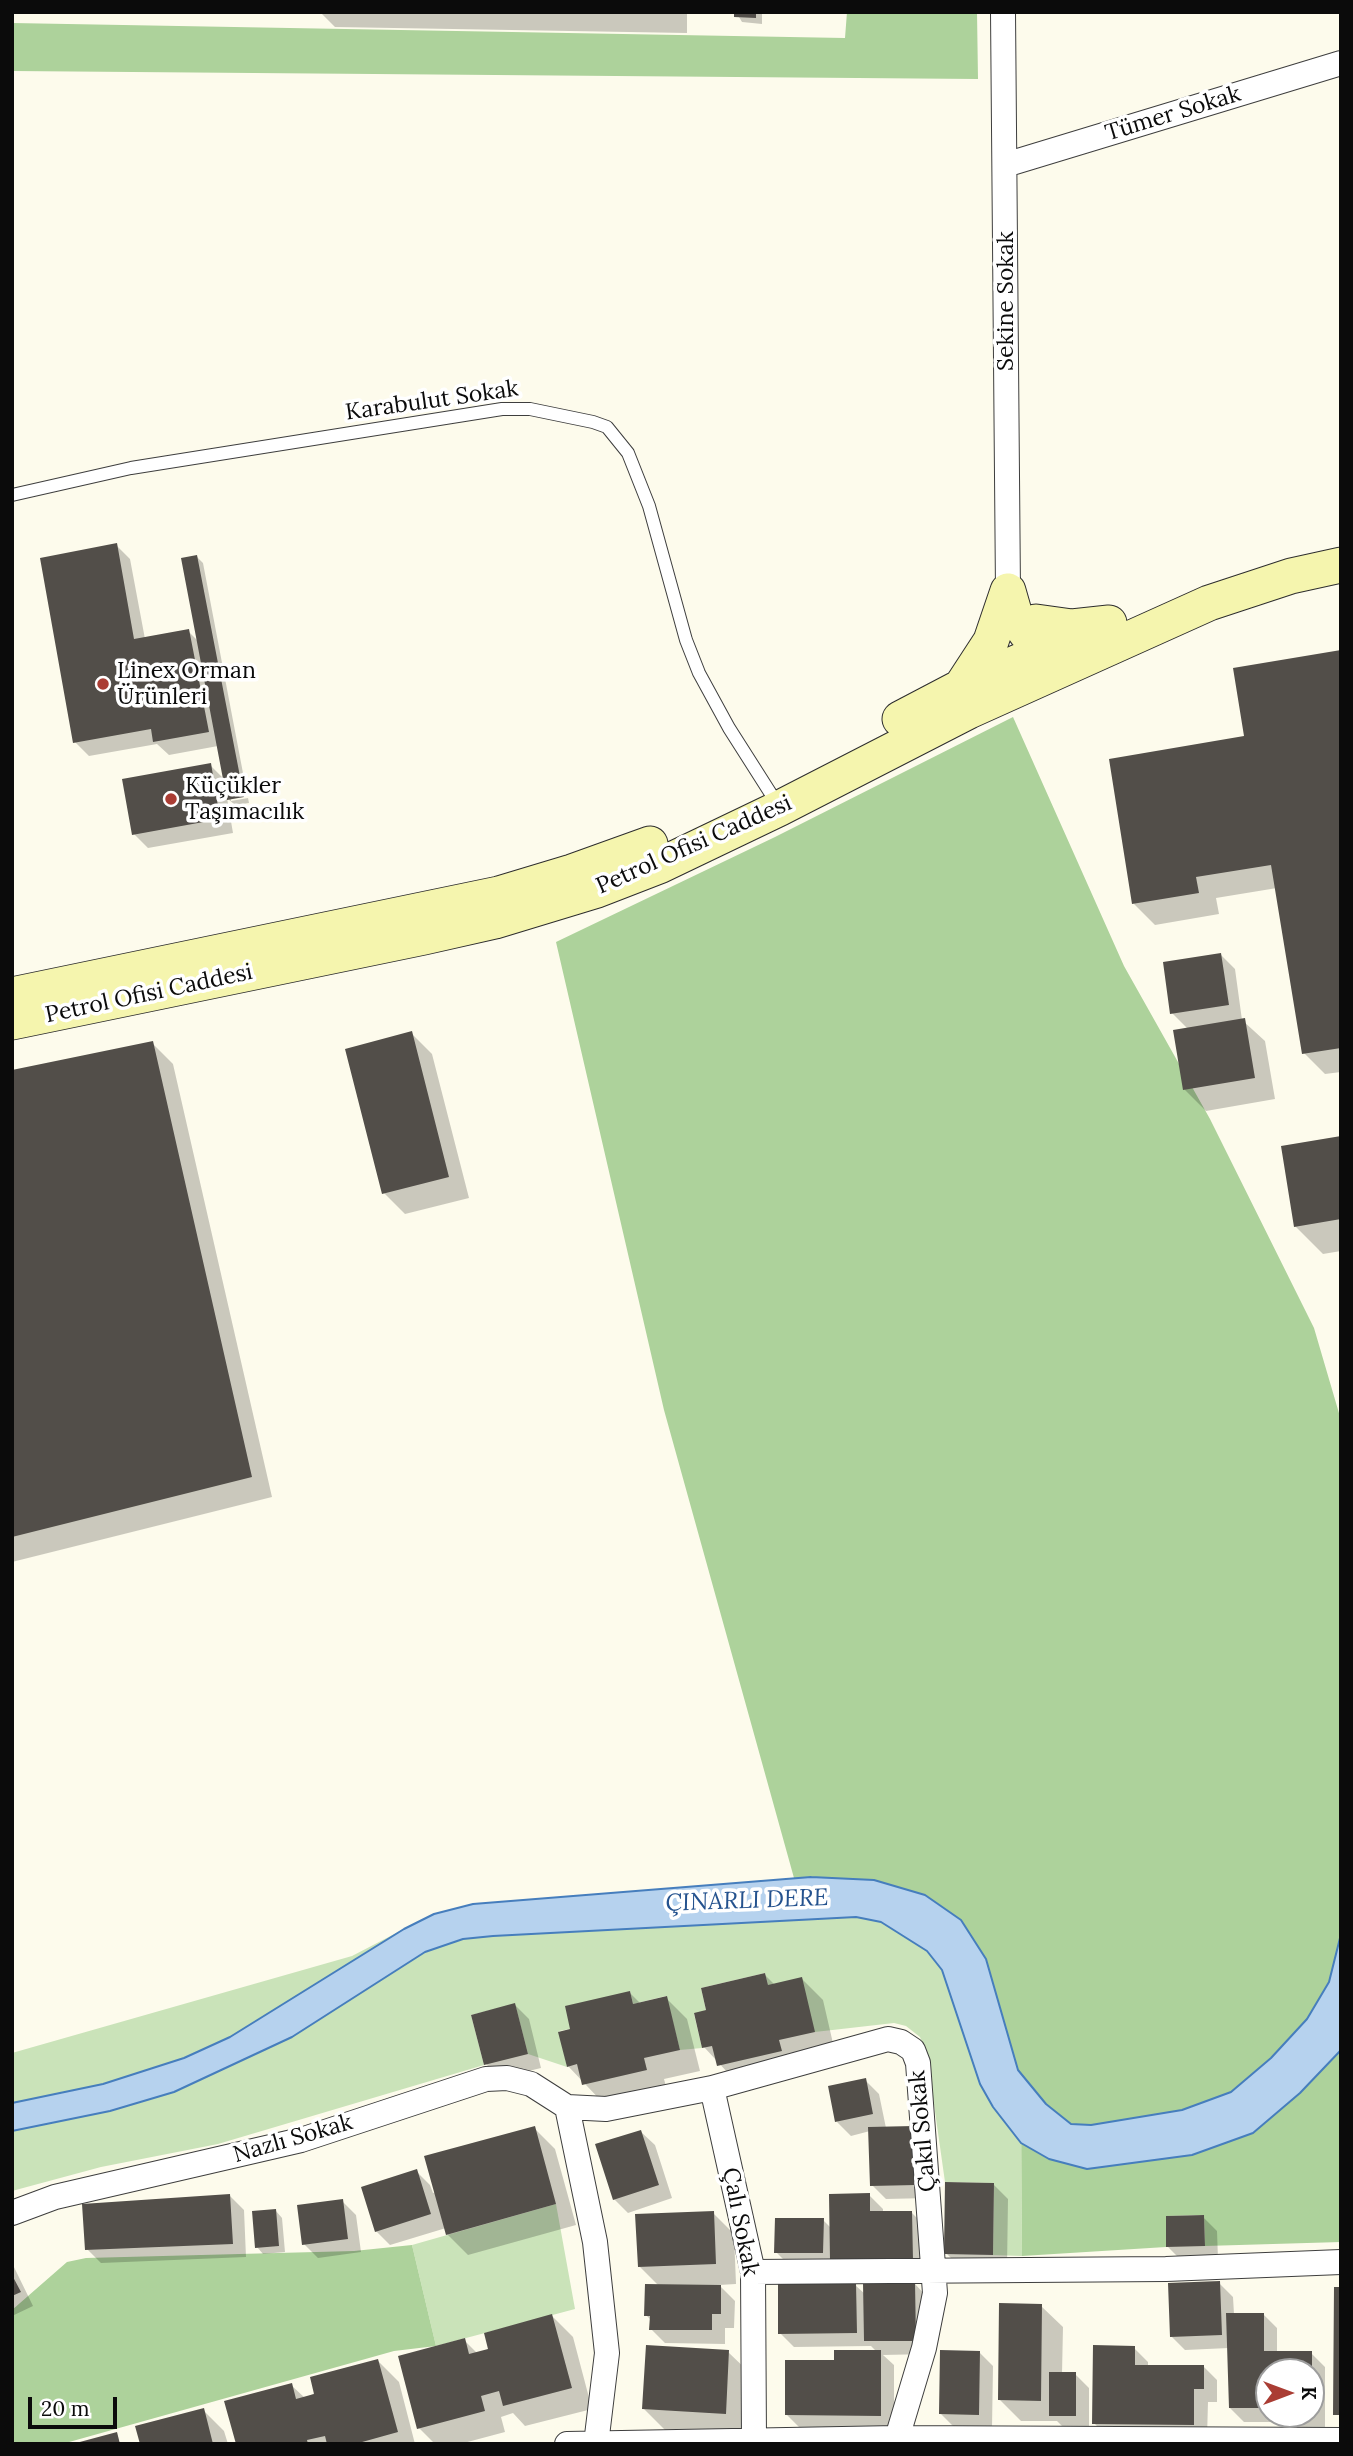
<!DOCTYPE html>
<html>
<head>
<meta charset="utf-8">
<style>
	body { margin:0 }
	#map { position:relative; width:1353px; height:2456px; overflow:hidden; background:#fdfbec; font-family:Lora,serif }
	canvas { display:block }
	.frame { position:absolute; inset:0; border:14px solid #0b0b0b; pointer-events:none }
	.north { position:absolute; left:1255px; top:2358px; width:70px; height:70px; box-sizing:border-box; background:#fff; border:2px solid #9d9d9d; border-radius:50%; rotate:90deg; font-size:19px; font-weight:700; line-height:28px; text-align:center; color:#0b0b0b }
	.north::after { content:''; display:block; margin:auto; width:24px; height:32px; background:#aa3d34; clip-path:polygon(50% 0,100% 100%,50% 72%,0 100%) }
	.scale { position:absolute; left:28px; top:2397px; width:89px; height:32px; box-sizing:border-box; border:4px solid #0b0b0b; border-top:0; padding-left:9px; font-size:21px; line-height:24px; white-space:nowrap; color:#0b0b0b; -webkit-text-stroke:5px #fff; paint-order:stroke }
</style>
</head>
<body>
<div id="map">
<canvas width="1353" height="2456"></canvas>
<div class="frame"></div>
<div class="north">K</div>
<div class="scale">20 m</div>
</div>
<script>
const c = document.querySelector('canvas').getContext('2d');
c.lineJoin = 'round';
function fill(path, color) { c.fillStyle = color; c.fill(path, 'evenodd'); }
const toPath = rows => new Path2D(rows.map(r => 'M' + r).join(''));
function strokePath(path, color, width, dash) { c.strokeStyle = color; c.lineWidth = width; c.lineCap = dash ? 'butt' : 'round'; c.setLineDash(dash || []); c.stroke(path); }
function label(font, color, halo, rows, align = 'center') {
  c.font = font + ' Lora,serif'; c.lineWidth = 7; c.setLineDash([]); c.textBaseline = 'middle'; c.strokeStyle = halo; c.fillStyle = color; for (const [text, x, y, turn = 0] of rows) {
    c.save(); c.translate(x, y); c.rotate((+turn || 0) * Math.PI / 180); c.textAlign = isNaN(turn) ? turn : align; if (halo) c.strokeText(text, 0, 0); c.fillText(text, 0, 0); c.restore();
  }
}
const green = toPath([
	[799,1897,930,1927,1021,2110,1022,2256,993,2255,994,2183,945,2182,927,2055,920,2037,906,2026,894,2023,815,2032,768,1985,765,1973,701,1988,706,2010,694,2014,702,2048,680,2050,666,1996,633,2004,630,1991,570,2029,559,2031,567,2067,528,2054,515,2004,471,2015,484,2065,218,2144,101,2167,12,2191,12,2117,188,2067,424,1933],
	[404,1929,230,2037,184,2058,103,2084,12,2103,12,2053,352,1956],
	[556,2204,575,2309,436,2346,412,2245]
]);
const forest = toPath([
	[847,12,977,12,978,79,12,71,12,23,845,38],
	[1013,717,1124,966,1210,1119,1314,1328,1341,1420,1341,2242,1205,2246,1204,2215,1167,2216,1166,2247,1022,2256,1021,2110,934,1930,793,1897,794,1878,664,1410,556,942,775,837],
	[412,2245,436,2346,394,2351,62,2444,12,2444,12,2310,67,2262,86,2258,354,2251]
]);
const water = toPath([
	[811,1877,874,1880,925,1895,961,1920,986,1959,1018,2070,1046,2104,1071,2124,1091,2125,1182,2110,1231,2092,1271,2058,1307,2019,1329,1982,1341,1934,1341,2050,1300,2093,1253,2133,1192,2155,1087,2169,1049,2159,1021,2143,993,2107,980,2084,942,1970,927,1951,881,1922,856,1917,493,1936,463,1939,425,1952,292,2037,174,2092,110,2111,12,2131,12,2103,103,2084,184,2058,230,2037,404,1929,434,1914,473,1904,811,1877]
]);
const shadow = toPath([
	[320,12,687,12,687,33,335,27],
	[736,12,762,12,762,24,742,22],
	[116,545,130,559,145,639,188,631,198,641,197,557,203,563,247,794,231,797,231,801,248,798,249,803,235,805,227,798,233,833,148,848,134,834,210,765,225,780,218,746,169,755,157,744,89,756,75,742],
	[1341,652,1341,1072,1325,1074,1304,1053,1277,888,1216,898,1219,914,1155,925,1134,904,1246,738],
	[1221,955,1235,969,1242,1020,1265,1041,1275,1099,1206,1111,1185,1090,1188,1029,1172,1013],
	[411,1033,432,1054,469,1198,405,1214,384,1193],
	[152,1043,173,1064,272,1497,12,1562,12,1071],
	[1341,1138,1341,1251,1323,1254,1295,1226],
	[765,1975,775,1985,802,1979,823,2000,835,2052,740,2086,704,2047,708,2011],
	[630,1993,641,2004,666,1998,687,2019,700,2071,664,2079,667,2090,605,2105,568,2066,572,2030],
	[515,2005,529,2019,541,2068,500,2078,486,2064],
	[865,2080,879,2094,886,2128,929,2198,886,2199,872,2185,870,2131,851,2136,837,2122],
	[534,2128,555,2149,576,2225,468,2255,447,2234,446,2228,390,2245,376,2231,416,2171,430,2185,433,2193,436,2192],
	[641,2132,655,2145,672,2198,628,2213,614,2199],
	[994,2185,1008,2199,1007,2268,960,2267,946,2253],
	[869,2195,883,2209,883,2213,912,2213,926,2227,926,2273,790,2266,776,2252,823,2220,831,2228],
	[230,2196,244,2210,246,2257,101,2263,87,2249],
	[342,2201,356,2215,361,2252,318,2258,304,2244],
	[276,2211,282,2218,285,2252,263,2254,257,2247],
	[713,2213,734,2234,736,2284,719,2285,735,2301,734,2328,725,2328,725,2344,665,2343,651,2329,651,2320,646,2315,659,2286,639,2266],
	[1203,2217,1217,2231,1218,2259,1182,2261,1168,2247],
	[12,2263,33,2306,12,2316],
	[1219,2283,1233,2297,1234,2314,1263,2314,1277,2328,1277,2353,1311,2353,1325,2367,1325,2434,1292,2434,1280,2422,1244,2422,1230,2408,1229,2348,1185,2350,1171,2336],
	[1269,2372,1311,2372,1311,2414,1269,2414],
	[915,2284,928,2298,929,2354,883,2355,894,2365,894,2429,801,2429,787,2415,836,2362,876,2351,871,2346,794,2347,780,2333,855,2285,865,2294],
	[1041,2306,1063,2327,1062,2374,1075,2374,1089,2388,1089,2429,1065,2429,1057,2421,1021,2421,1000,2400],
	[552,2316,573,2337,592,2409,525,2426,513,2413,501,2417,505,2432,460,2444,435,2444,419,2428,464,2340,478,2354,490,2350],
	[1134,2348,1148,2362,1148,2366,1203,2366,1217,2380,1217,2402,1208,2402,1207,2438,1108,2437,1094,2423],
	[728,2352,750,2373,747,2434,665,2430,644,2409],
	[979,2352,993,2366,992,2428,955,2428,941,2414],
	[378,2361,399,2382,415,2444,237,2444,291,2385,305,2398],
	[203,2410,224,2431,228,2444,142,2444]
]);
const building = toPath([
	[734,12,756,12,756,18,734,17],
	[117,543,134,639,189,629,209,732,153,742,151,729,73,743,40,558],
	[197,555,244,797,227,800,181,558],
	[1341,650,1341,1048,1302,1054,1271,865,1196,877,1199,893,1132,904,1109,759,1244,736,1233,668],
	[211,763,220,819,132,835,122,779],
	[1221,953,1229,1005,1170,1014,1163,962],
	[1245,1018,1255,1078,1183,1090,1173,1030],
	[412,1031,449,1177,382,1194,345,1049],
	[153,1041,252,1477,12,1537,12,1070],
	[1341,1136,1341,1219,1294,1227,1281,1146],
	[765,1973,768,1985,802,1977,815,2032,779,2040,782,2051,717,2066,712,2046,702,2048,694,2013,706,2010,701,1988],
	[630,1991,633,2004,667,1996,680,2050,644,2058,647,2070,582,2085,577,2064,567,2067,558,2032,570,2029,565,2006],
	[515,2003,528,2054,484,2065,471,2015],
	[866,2078,873,2114,835,2122,828,2086],
	[535,2126,556,2204,446,2235,424,2156],
	[914,2126,916,2185,870,2186,868,2127],
	[641,2130,659,2185,613,2200,595,2144],
	[417,2169,431,2214,375,2232,361,2187],
	[945,2182,994,2183,993,2255,944,2254],
	[870,2193,870,2211,912,2211,913,2260,830,2261,829,2194],
	[230,2194,233,2244,85,2250,82,2204],
	[343,2199,348,2239,302,2245,297,2205],
	[276,2209,279,2246,255,2248,252,2211],
	[714,2211,716,2264,638,2267,635,2214],
	[1204,2215,1205,2246,1166,2247,1166,2216],
	[775,2218,824,2218,823,2253,774,2253],
	[12,2275,21,2292,12,2296],
	[1220,2281,1222,2335,1170,2337,1168,2283],
	[915,2282,916,2341,864,2341,863,2283],
	[856,2283,857,2333,778,2334,778,2284],
	[645,2284,721,2285,721,2314,712,2314,712,2330,649,2330,650,2316,644,2316],
	[1334,2287,1341,2287,1341,2415,1333,2415],
	[999,2303,1042,2304,1041,2401,998,2400],
	[1226,2313,1264,2313,1264,2351,1312,2351,1312,2372,1269,2372,1269,2408,1229,2408],
	[552,2314,572,2388,503,2406,499,2391,481,2396,485,2411,417,2429,398,2356,465,2338,469,2354,488,2349,484,2333],
	[646,2345,729,2350,726,2414,642,2409],
	[1093,2345,1135,2346,1135,2365,1204,2365,1204,2389,1194,2389,1194,2425,1092,2424],
	[834,2350,881,2350,881,2416,785,2415,785,2360,834,2360],
	[940,2350,980,2351,979,2415,939,2414],
	[378,2359,398,2432,355,2444,327,2444,325,2436,307,2440,308,2444,236,2444,224,2401,292,2383,296,2399,314,2394,310,2377],
	[1049,2372,1076,2372,1076,2416,1049,2416],
	[204,2408,213,2444,140,2444,135,2426],
	[1276,2414,1312,2414,1312,2420,1276,2420],
	[117,2432,120,2444,76,2444,76,2443]
]);
const lane = toPath([
	[12,495,131,468,502,409,530,409,593,422,607,427,628,453,649,506,686,640,699,673,729,728,778,805]
]);
const street = toPath([
	[1003,12,1008,591],
	[1005,165,1341,63],
	[712,2088,753,2272,754,2440],
	[567,2107,595,2242,607,2353,596,2444],
	[12,2213,55,2197,301,2140,486,2079,507,2078,531,2084,567,2107,606,2109,712,2088,888,2039,901,2042,913,2050,918,2063,935,2293,924,2348,897,2438],
	[753,2272,1166,2269,1341,2262],
	[567,2444,897,2438,1341,2440]
]);
const secondary = toPath([
	[1008,591,1016,619,1027,634,1056,646,1071,647],
	[1036,622,1072,627,1109,623],
	[961,687,991,641,1008,591],
	[900,719,961,687,1032,656],
	[12,995,499,894,572,872,650,844],
	[12,1022,424,937,495,921,597,890,659,866,780,808,969,711,1209,603,1291,576,1341,565]
]);
const markers = [
	[103,684,7,"#aa3d34"],
	[171,799,7,"#aa3d34"]
];
const streetNames = [
	["Tümer Sokak",1173,114,-17],
	["Sekine Sokak",1006,301,-90],
	["Karabulut Sokak",432,401,-8],
	["Petrol Ofisi Caddesi",694,845,-24],
	["Petrol Ofisi Caddesi",149,994,-12],
	["Çakıl Sokak",923,2131,-95],
	["Nazlı Sokak",293,2139,-16],
	["Çalı Sokak",740,2222,79]
];
const poiNames = [
	["Linex Orman",117,671],
	["Ürünleri",117,697],
	["Küçükler",185,786],
	["Taşımacılık",185,812]
];
const waterNames = [
	["ÇINARLI DERE",747,1901,-2]
];
fill(green, '#cae3b9');
fill(forest, '#add29b');
fill(water, '#b6d2ee');
strokePath(water, '#467ebd', 2);
fill(shadow, '#0003');
fill(building, '#524e49');
strokePath(lane, '#3e3e3e', 14);
strokePath(street, '#3e3e3e', 26);
strokePath(secondary, '#2d2d2d', 37);
strokePath(lane, '#fff', 12);
strokePath(street, '#fff', 24);
strokePath(secondary, '#f5f5ae', 35);
for (const [x, y, r, color] of markers) { const dot = new Path2D(); dot.arc(x, y, r, 0, 2 * Math.PI); c.fillStyle = color; c.fill(dot); strokePath(dot, '#fff', 2.5); }
label('23px', '#0b0b0b', '#fff', streetNames);
label('23px', '#0b0b0b', '#fff', poiNames, 'left');
label('italic 24px', '#24528e', '#fff', waterNames);
</script>
</body>
</html>
